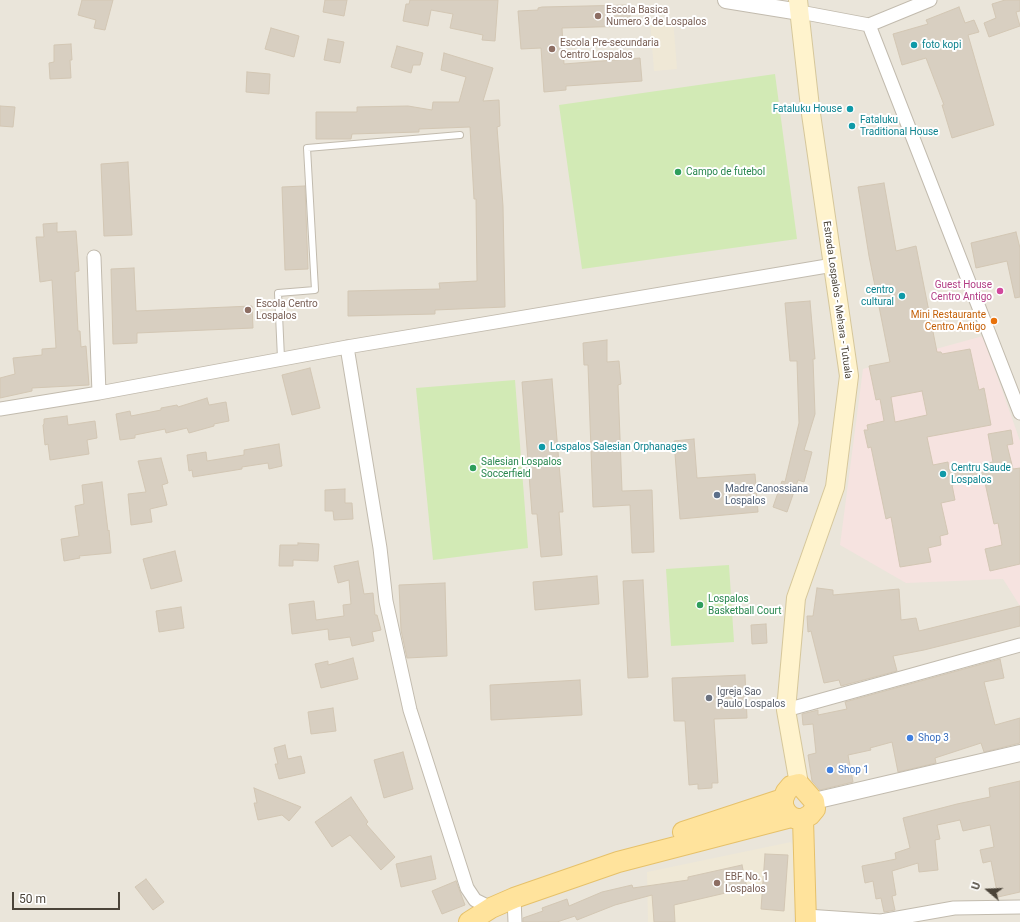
<!DOCTYPE html>
<html>
<head>
<meta charset="utf-8">
<style>
	body { margin:0 }
	#map { position:relative; width:1020px; height:922px; overflow:hidden; background:#f6f3ec; font-family:Roboto,sans-serif }
	canvas { display:block }
	.north { position:absolute; left:968px; top:870px; width:40px; height:40px; -webkit-text-stroke:3px #fff; paint-order:stroke; rotate:289deg; font-size:11px; font-weight:700; line-height:16px; text-align:center; color:#4b4439 }
	.north::after { content:''; display:block; margin:auto; width:14px; height:18px; background:#4b4439; clip-path:polygon(50% 0,100% 100%,50% 72%,0 100%) }
	.scale { position:absolute; left:12px; top:892px; width:108px; height:18px; box-sizing:border-box; border:2px solid #4b4439; border-top:0; padding-left:5px; font-size:12px; line-height:14px; white-space:nowrap; color:#4b4439; -webkit-text-stroke:3px #fff; paint-order:stroke }
</style>
</head>
<body>
<div id="map">
<canvas width="1020" height="922"></canvas>
<div class="north">U</div>
<div class="scale">50 m</div>
</div>
<script>
const c = document.querySelector('canvas').getContext('2d');
c.lineJoin = 'round';
function fill(path, color) { c.fillStyle = color; c.fill(path, 'evenodd'); }
const toPath = rows => new Path2D(rows.map(r => 'M' + r).join(''));
function strokePath(path, color, width, dash) { c.strokeStyle = color; c.lineWidth = width; c.lineCap = dash ? 'butt' : 'round'; c.setLineDash(dash || []); c.stroke(path); }
function label(font, color, halo, rows, align = 'center') {
  c.font = font + ' Roboto,sans-serif'; c.lineWidth = 4; c.setLineDash([]); c.textBaseline = 'middle'; c.strokeStyle = halo; c.fillStyle = color; for (const [text, x, y, turn = 0] of rows) {
    c.save(); c.translate(x, y); c.rotate((+turn || 0) * Math.PI / 180); c.textAlign = isNaN(turn) ? turn : align; if (halo) c.strokeText(text, 0, 0); c.fillText(text, 0, 0); c.restore();
  }
}
const residential = toPath([
	[0,0,1020,0,1020,922,0,922]
]);
const education = toPath([
	[673,18,677,69,654,71,650,20],
	[791,842,798,853,793,922,648,922,647,872]
]);
const medical = toPath([
	[983,336,1020,441,1020,606,1003,579,906,583,840,545,863,369]
]);
const green = toPath([
	[775,74,797,239,582,269,559,105],
	[515,380,528,548,433,560,416,388],
	[729,565,734,642,671,646,666,569]
]);
const building = toPath([
	[82,0,113,0,105,30,94,28,96,20,78,15,82,0],
	[325,0,347,0,344,16,323,12,325,0],
	[410,0,498,0,495,41,482,40,483,35,450,28,453,14,431,10,428,26,403,21,406,4,409,4,410,0],
	[1005,0,1020,0,1020,11,1016,12,1020,26,989,37,984,23,996,18,992,4,1005,0],
	[630,5,630,26,562,28,564,64,640,58,642,81,566,86,566,90,544,92,541,48,521,49,518,11,538,10,538,8,542,7,630,5],
	[959,7,965,23,974,20,979,32,968,35,994,125,952,138,942,105,944,105,926,58,902,65,893,34,928,24,926,20,959,7],
	[271,28,299,36,294,57,265,49,271,28],
	[328,39,344,42,340,63,324,60,328,39],
	[71,44,72,60,70,60,71,78,50,79,49,63,54,62,54,45,71,44],
	[397,46,423,53,420,65,413,65,411,73,391,67,397,46],
	[444,53,493,68,483,101,499,100,500,126,497,127,503,206,505,307,435,310,435,314,348,316,348,291,440,289,439,283,477,281,476,199,474,199,470,127,419,129,419,132,352,134,351,139,316,139,316,112,357,112,357,107,408,106,432,110,433,102,459,102,466,77,441,70,444,53],
	[247,72,270,74,269,94,246,92,247,72],
	[0,106,15,107,13,127,0,126,0,106],
	[128,162,132,235,104,236,101,164,128,162],
	[884,183,896,251,916,246,937,352,941,352,942,354,970,349,979,390,984,388,991,425,927,437,933,465,948,462,949,470,993,462,988,434,1011,430,1013,444,1007,445,1013,469,1020,468,1020,564,990,571,985,549,1002,545,998,523,994,524,984,478,952,485,955,500,941,503,948,534,940,536,941,545,928,548,931,562,900,567,891,517,886,519,871,447,868,448,864,430,868,430,867,425,884,421,880,399,876,400,869,366,890,362,869,256,858,187,884,183],
	[922,391,927,415,895,422,891,397,922,391],
	[305,186,308,269,285,270,282,187,305,186],
	[57,223,57,232,76,231,79,271,75,272,78,331,80,331,81,347,86,346,89,385,32,388,32,391,0,398,0,378,15,374,13,358,42,355,42,349,56,348,52,280,40,282,36,237,44,237,43,224,57,223],
	[1016,232,1020,248,1020,297,1015,298,1007,261,976,268,971,243,1016,232],
	[134,268,136,311,252,306,253,328,137,333,137,343,113,344,111,269,134,268],
	[810,301,815,359,813,359,815,414,804,450,812,452,804,482,798,480,787,512,773,507,782,481,785,482,799,423,797,361,790,361,785,303,810,301],
	[607,340,607,362,619,361,621,384,618,385,622,491,652,490,654,552,632,553,630,505,593,507,588,365,584,365,583,343,607,340],
	[310,368,320,408,292,415,282,375,310,368],
	[552,379,563,512,559,512,562,555,541,557,537,514,532,514,522,382,552,379],
	[207,398,209,405,226,402,229,421,214,424,214,426,189,433,187,428,166,433,165,429,135,435,135,438,120,440,116,414,130,411,131,416,161,410,161,408,177,405,178,407,207,398],
	[67,416,68,425,95,421,97,438,87,440,89,454,50,460,48,444,45,445,43,425,44,424,44,419,67,416],
	[694,439,697,478,755,474,758,512,680,519,674,441,694,439],
	[279,444,282,466,269,469,268,463,242,467,242,469,193,477,192,470,189,471,187,455,206,452,207,461,244,455,244,450,279,444],
	[161,458,168,483,162,485,167,505,150,509,152,522,131,525,128,494,146,492,138,461,161,458],
	[102,482,108,531,109,530,111,553,79,556,80,558,64,561,61,539,79,536,75,506,84,504,82,485,102,482],
	[345,489,345,503,352,503,353,519,334,520,333,511,325,511,325,490,345,489],
	[298,543,319,544,318,561,293,560,293,566,279,566,280,545,298,545,298,543],
	[175,551,182,581,151,589,143,559,175,551],
	[358,561,364,594,373,593,375,615,377,615,381,630,372,632,374,641,352,646,350,637,329,640,328,629,292,634,289,604,314,601,316,620,344,616,343,605,351,604,349,580,338,583,334,566,358,561],
	[597,576,599,604,535,610,533,582,597,576],
	[643,580,648,677,628,678,623,581,643,580],
	[445,583,447,656,407,658,401,630,399,585,445,583],
	[817,588,833,590,833,595,899,589,901,620,916,618,919,631,1020,606,1020,626,924,650,893,656,897,671,841,686,839,680,824,683,811,631,808,632,807,616,813,616,817,588],
	[181,607,184,628,159,632,156,611,181,607],
	[766,624,767,643,752,644,751,625,766,624],
	[353,658,358,679,321,688,315,664,328,661,328,665,353,658],
	[1000,659,1004,678,984,682,995,725,1020,718,1020,743,984,752,981,743,935,758,936,763,898,772,892,742,870,748,871,750,848,755,853,782,820,790,812,781,808,755,816,753,813,724,803,725,802,714,818,710,818,715,847,709,845,702,1000,659],
	[745,675,747,718,714,719,718,783,712,783,712,788,698,789,698,784,689,785,685,721,674,721,672,678,745,675],
	[580,680,582,715,491,720,490,685,580,680],
	[333,708,336,731,311,734,308,712,333,708],
	[285,745,288,759,301,756,305,773,279,779,275,764,278,764,274,748,285,745],
	[403,752,413,789,384,798,374,760,403,752],
	[1020,781,1020,892,998,897,991,861,983,863,980,850,994,847,990,825,963,831,960,820,937,825,940,839,935,840,938,870,919,872,918,863,892,871,896,895,892,896,895,910,884,912,881,898,876,899,873,881,865,883,862,866,896,859,895,853,910,848,903,818,957,804,990,797,989,788,1020,781],
	[254,788,301,807,289,821,282,815,258,820,254,803,257,803,254,788],
	[351,797,368,822,366,824,395,857,381,870,350,835,332,847,315,822,351,797],
	[765,854,788,855,784,911,761,909,765,854],
	[431,856,436,879,401,887,396,864,431,856],
	[742,865,747,888,674,905,675,922,654,922,652,895,615,905,577,920,575,916,557,922,523,922,523,918,543,911,542,908,567,899,569,906,602,892,632,885,633,888,688,880,688,877,742,865],
	[146,879,164,902,153,910,135,887,146,879],
	[456,881,465,905,442,914,432,891,456,881]
]);
const service = toPath([
	[281,358,278,293,315,290,307,148,460,135]
]);
const minor = toPath([
	[800,12,869,25,930,0],
	[869,25,1020,413],
	[94,257,99,393],
	[347,347,380,548,386,601,410,710,467,888,475,900,491,908],
	[0,409,99,393,347,347,833,265],
	[786,710,1020,645],
	[514,898,515,922],
	[806,916,881,921,954,908,1020,907]
]);
const tertiary = toPath([
	[726,0,800,12],
	[814,801,1020,753]
]);
const secondary = toPath([
	[798,0,810,107,849,376,835,487,796,598,786,710,799,784]
]);
const primary = toPath([
	[799,784,814,801,815,809,810,815,803,819,797,819,791,817,786,812,783,806,783,799,786,792,791,786,799,784],
	[803,819,806,922],
	[683,832,783,799],
	[469,922,491,908,514,898,618,862,791,817]
]);
const markers = [
	[598,16,4,"#8d6e63"],
	[914,45,4,"#0f9aa8"],
	[552,49,4,"#8d6e63"],
	[850,109,4,"#0f9aa8"],
	[852,126,4,"#0f9aa8"],
	[678,172,4,"#2e9e5b"],
	[1000,291,4,"#d1479c"],
	[902,296,4,"#0f9aa8"],
	[248,310,4,"#8d6e63"],
	[994,321,4,"#e8710a"],
	[542,447,4,"#0f9aa8"],
	[473,468,4,"#2e9e5b"],
	[943,474,4,"#0f9aa8"],
	[717,495,4,"#5c6f8a"],
	[700,605,4,"#2e9e5b"],
	[709,698,4,"#6b7280"],
	[910,738,4,"#3f7fe0"],
	[830,770,4,"#3f7fe0"],
	[717,883,4,"#8d6e63"]
];
const educationNames = [
	["Escola Basica",606,10],
	["Numero 3 de Lospalos",606,22],
	["Escola Pre-secundaria",560,43],
	["Centro Lospalos",560,55],
	["Escola Centro",256,304],
	["Lospalos",256,316],
	["EBF No. 1",725,877],
	["Lospalos",725,889]
];
const cultureNames = [
	["foto kopi",922,45],
	["Fataluku House",842,109,"right"],
	["Fataluku",860,120],
	["Traditional House",860,132],
	["centro",894,290,"right"],
	["cultural",894,302,"right"],
	["Lospalos Salesian Orphanages",550,447],
	["Centru Saude",951,468],
	["Lospalos",951,480]
];
const leisureNames = [
	["Campo de futebol",686,172],
	["Salesian Lospalos",481,462],
	["Soccerfield",481,474],
	["Lospalos",708,599],
	["Basketball Court",708,611]
];
const hotelNames = [
	["Guest House",992,285],
	["Centro Antigo",992,297]
];
const streetNames = [
	["Estrada Lospalos - Mehara - Tutuala",837,300,82]
];
const foodNames = [
	["Mini Restaurante",986,315],
	["Centro Antigo",986,327]
];
const serviceNames = [
	["Madre Canossiana",725,489],
	["Lospalos",725,501]
];
const worshipNames = [
	["Igreja Sao",717,692],
	["Paulo Lospalos",717,704]
];
const shopNames = [
	["Shop 3",918,738],
	["Shop 1",838,770]
];
fill(residential, '#eae5da');
fill(education, '#efe8d6');
fill(medical, '#f6e3e0');
fill(green, '#d2eab5');
fill(building, '#d8cfc1');
strokePath(building, '#d3c7b4', 1);
strokePath(service, '#c2bbae', 8);
strokePath(minor, '#c2bbae', 15);
strokePath(tertiary, '#c2bbae', 18);
strokePath(secondary, '#d6c79b', 20);
strokePath(primary, '#e6c16a', 22);
strokePath(service, '#fff', 6);
strokePath(minor, '#fff', 13);
strokePath(tertiary, '#fff', 16);
strokePath(secondary, '#fff3cd', 18);
strokePath(primary, '#ffe39c', 20);
for (const [x, y, r, color] of markers) { const dot = new Path2D(); dot.arc(x, y, r, 0, 2 * Math.PI); c.fillStyle = color; c.fill(dot); strokePath(dot, '#fff', 1.5); }
label('10px', '#785e54', '#fff', educationNames, 'left');
label('10px', '#0d838f', '#fff', cultureNames, 'left');
label('10px', '#27864d', '#fff', leisureNames, 'left');
label('10px', '#b23c85', '#fff', hotelNames, 'right');
label('10px', '#4b4439', '#fff', streetNames);
label('10px', '#c56008', '#fff', foodNames, 'right');
label('10px', '#4e5e75', '#fff', serviceNames, 'left');
label('10px', '#5b616d', '#fff', worshipNames, 'left');
label('10px', '#366cbe', '#fff', shopNames, 'left');
</script>
</body>
</html>
